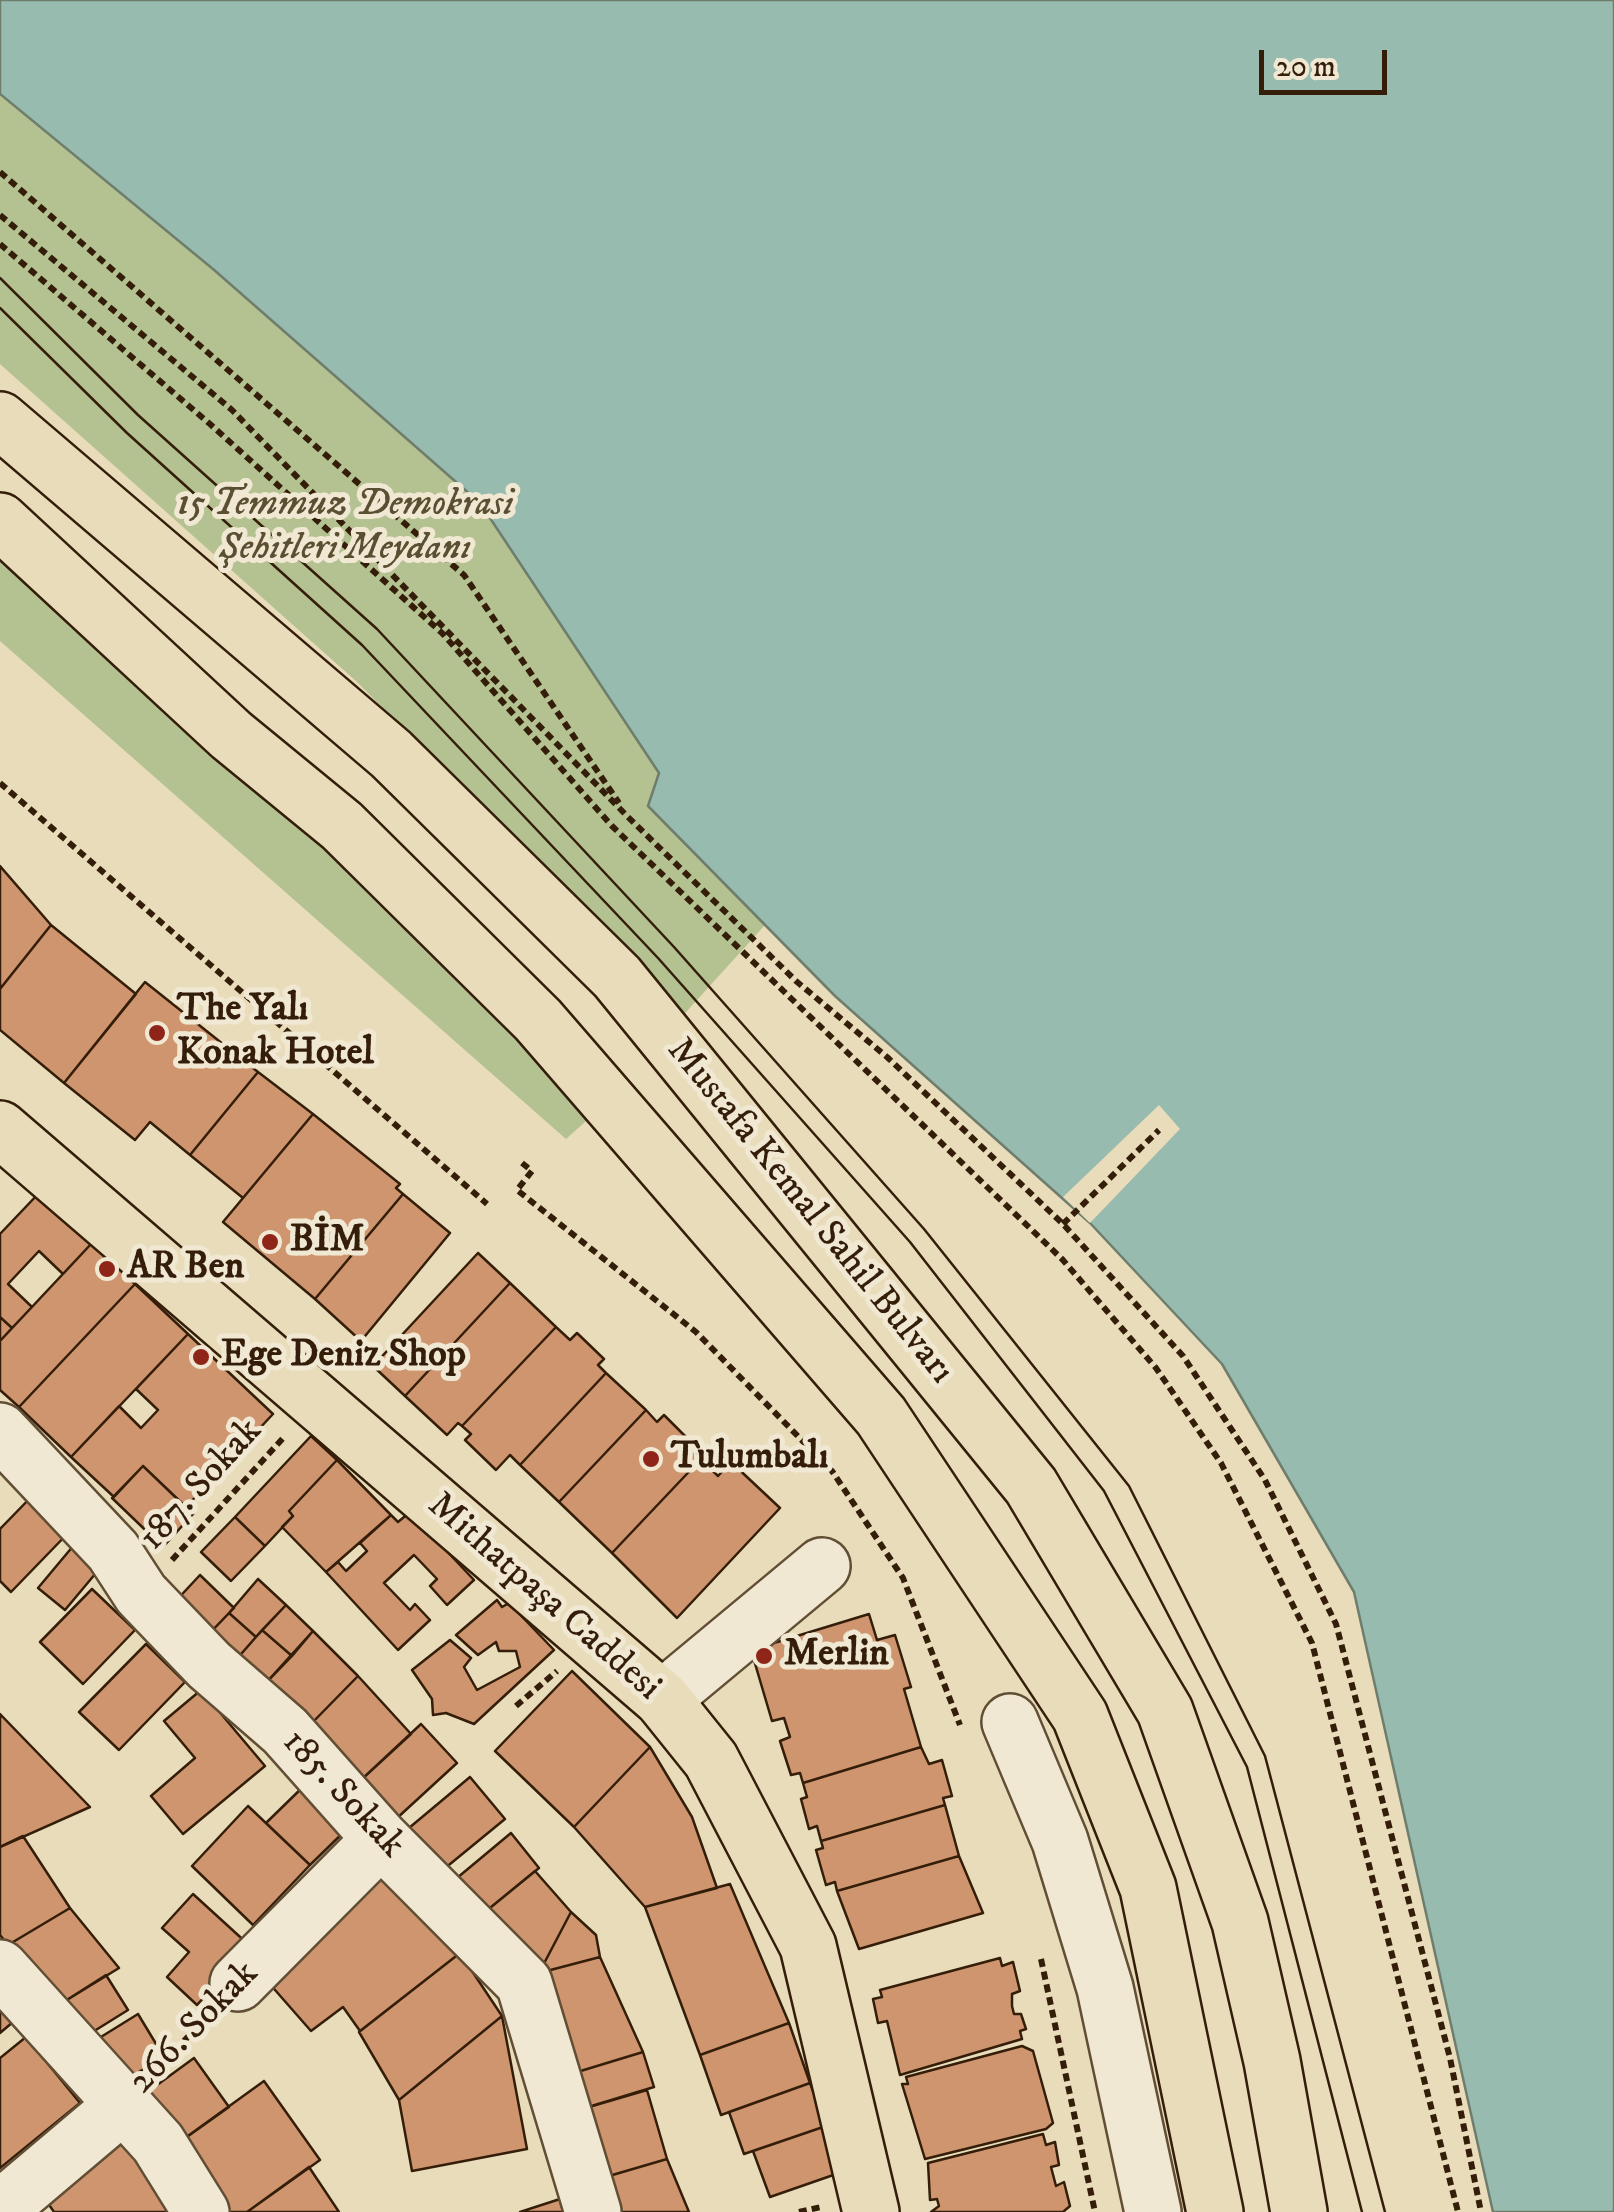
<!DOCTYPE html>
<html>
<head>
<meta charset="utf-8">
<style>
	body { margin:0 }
	#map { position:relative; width:1614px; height:2212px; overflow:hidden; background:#e8dcba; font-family:"IM FELL DW Pica",serif }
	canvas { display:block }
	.scale { position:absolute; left:1259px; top:50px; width:128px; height:45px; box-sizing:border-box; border:5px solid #341e09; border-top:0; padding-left:12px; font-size:30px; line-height:35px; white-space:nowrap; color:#341e09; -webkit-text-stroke:8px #f0e8d2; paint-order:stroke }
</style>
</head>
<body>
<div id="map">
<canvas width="1614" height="2212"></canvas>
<div class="scale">20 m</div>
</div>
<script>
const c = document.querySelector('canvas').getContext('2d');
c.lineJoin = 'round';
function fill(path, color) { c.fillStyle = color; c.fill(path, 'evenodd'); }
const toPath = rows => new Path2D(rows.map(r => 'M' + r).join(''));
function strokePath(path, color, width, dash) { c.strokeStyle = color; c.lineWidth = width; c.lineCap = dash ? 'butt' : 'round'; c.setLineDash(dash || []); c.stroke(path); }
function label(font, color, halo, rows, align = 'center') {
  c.font = font + ' "IM FELL DW Pica",serif'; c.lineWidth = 10; c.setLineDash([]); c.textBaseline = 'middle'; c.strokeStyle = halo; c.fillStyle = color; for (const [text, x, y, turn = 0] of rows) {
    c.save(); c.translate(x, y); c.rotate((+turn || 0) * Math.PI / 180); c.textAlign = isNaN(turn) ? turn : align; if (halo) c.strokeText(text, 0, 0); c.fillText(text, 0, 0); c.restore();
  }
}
const green = toPath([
	[0,94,213,269,480,503,659,773,648,806,765,925,677,1022,523,850,356,681,0,364],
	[0,550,234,771,344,865,595,1113,566,1139,0,641]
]);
const water = toPath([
	[0,0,1614,0,1614,2212,1493,2212,1354,1592,1222,1364,1090,1223,835,996,648,806,659,773,480,503,213,269,0,94,0,0]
]);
const pier = toPath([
	[1159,1105,1180,1129,1090,1223,1063,1197]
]);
const building = toPath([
	[0,866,51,925,0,989,0,866],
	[51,925,136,994,64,1083,0,1030,0,989,51,925],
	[145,982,258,1072,190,1155,150,1122,135,1140,64,1083,145,982],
	[258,1072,313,1114,243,1198,190,1155,258,1072],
	[313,1114,400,1184,396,1188,403,1194,315,1299,223,1222,313,1114],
	[39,1193,92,1243,63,1274,39,1251,8,1284,32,1307,12,1328,0,1317,0,1234,39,1193],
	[403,1194,450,1233,361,1341,315,1299,403,1194],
	[92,1243,135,1284,19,1407,0,1390,0,1341,92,1243],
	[478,1253,510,1283,405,1396,373,1366,478,1253],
	[510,1283,556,1327,462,1426,458,1423,447,1435,405,1396,510,1283],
	[135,1284,188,1334,71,1457,19,1407,135,1284],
	[0,1317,12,1328,0,1341,0,1317],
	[556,1327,570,1340,577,1333,604,1359,598,1365,606,1373,520,1465,510,1455,496,1470,465,1440,471,1434,462,1426,556,1327],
	[188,1334,273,1414,186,1507,143,1466,114,1497,71,1457,119,1406,141,1428,158,1410,136,1389,188,1334],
	[606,1373,646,1410,559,1502,520,1465,606,1373],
	[646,1410,657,1422,664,1415,696,1447,692,1451,701,1459,612,1553,559,1502,646,1410],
	[311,1436,337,1460,289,1511,293,1516,265,1546,235,1517,311,1436],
	[701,1459,718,1476,731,1462,780,1508,677,1618,612,1553,701,1459],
	[337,1460,391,1515,326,1572,282,1527,293,1516,289,1511,337,1460],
	[143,1466,193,1514,163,1547,112,1498,143,1466],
	[35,1493,72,1529,11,1592,0,1581,0,1529,35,1493],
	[410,1512,474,1580,447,1605,430,1586,437,1579,414,1555,384,1583,410,1610,415,1604,430,1620,398,1650,326,1572,338,1562,346,1571,367,1551,360,1543,391,1515,398,1522,410,1512],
	[235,1517,265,1546,231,1581,201,1552,235,1517],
	[79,1539,106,1561,65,1610,38,1588,79,1539],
	[200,1575,234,1608,206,1637,172,1605,200,1575],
	[258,1579,286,1605,256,1637,229,1613,258,1579],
	[92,1589,135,1630,83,1684,40,1642,92,1589],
	[497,1600,502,1607,509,1603,554,1650,474,1724,446,1713,433,1715,432,1699,412,1670,450,1640,471,1658,464,1667,477,1690,520,1667,516,1651,499,1651,496,1642,478,1655,456,1635,497,1600],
	[286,1605,313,1631,292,1656,262,1630,286,1605],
	[229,1613,256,1637,235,1661,206,1637,229,1613],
	[869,1614,877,1640,895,1635,911,1687,904,1689,921,1747,803,1783,800,1773,791,1775,780,1741,790,1737,784,1718,772,1721,751,1650,869,1614],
	[262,1630,292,1656,264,1685,235,1661,262,1630],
	[313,1631,358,1676,309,1726,264,1685,313,1631],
	[146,1644,185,1682,119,1750,79,1712,146,1644],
	[572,1671,650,1747,574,1827,495,1751,572,1671],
	[358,1676,411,1734,361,1780,309,1726,358,1676],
	[201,1690,265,1766,183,1834,151,1796,195,1758,164,1721,201,1690],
	[0,1714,90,1807,0,1847,0,1714],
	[421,1724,457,1763,396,1819,361,1780,421,1724],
	[650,1747,692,1817,717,1888,645,1907,574,1827,650,1747],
	[921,1747,929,1764,942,1760,952,1796,943,1798,945,1805,821,1841,817,1826,809,1829,801,1799,807,1797,803,1783,921,1747],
	[470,1777,505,1819,444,1869,409,1828,470,1777],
	[308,1782,350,1826,310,1865,266,1823,308,1782],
	[945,1805,959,1856,837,1891,835,1882,826,1885,816,1850,823,1848,821,1841,945,1805],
	[248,1806,310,1865,253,1925,192,1866,248,1806],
	[511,1833,539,1868,485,1912,457,1878,511,1833],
	[23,1836,70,1908,8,1945,0,1935,0,1847,23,1836],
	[959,1856,983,1913,859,1949,837,1891,959,1856],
	[378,1867,460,1953,360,2031,343,2007,311,2031,261,1974,378,1867],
	[535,1871,571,1912,539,1973,485,1912,535,1871],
	[730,1884,789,2023,700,2055,645,1907,730,1884],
	[193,1894,250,1946,197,2005,167,1977,189,1952,162,1928,193,1894],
	[70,1908,119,1968,62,2003,8,1945,70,1908],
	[571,1912,596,1935,600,1957,539,1973,571,1912],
	[460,1953,502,2016,399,2100,359,2032,460,1953],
	[600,1957,643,2052,574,2073,539,1973,600,1957],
	[1000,1958,1002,1966,1013,1962,1020,1991,1012,1994,1012,2006,1014,2014,1021,2014,1026,2029,1020,2031,1022,2039,900,2075,887,2021,878,2023,873,1999,882,1997,880,1990,1000,1958],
	[106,1975,128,2010,83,2038,62,2003,106,1975],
	[0,2007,13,2022,0,2033,0,2007],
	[138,2014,164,2057,122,2082,96,2040,138,2014],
	[502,2016,527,2149,412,2171,399,2100,502,2016],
	[789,2023,810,2083,721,2115,700,2055,789,2023],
	[26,2037,80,2103,0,2168,0,2058,26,2037],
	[1022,2046,1033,2051,1053,2123,1046,2129,925,2159,902,2084,908,2084,906,2077,1022,2046],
	[643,2052,654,2087,585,2108,574,2073,643,2052],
	[194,2058,229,2107,177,2144,142,2096,194,2058],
	[264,2081,320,2160,247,2212,222,2212,174,2146,264,2081],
	[810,2083,826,2126,744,2154,729,2112,810,2083],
	[647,2090,667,2159,609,2176,589,2107,647,2090],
	[826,2126,842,2172,770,2197,753,2151,826,2126],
	[1043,2134,1046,2145,1055,2142,1059,2165,1051,2167,1056,2186,1064,2182,1070,2206,1063,2212,931,2212,939,2206,937,2199,930,2200,928,2163,1043,2134],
	[120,2136,170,2212,54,2212,39,2190,120,2136],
	[667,2159,689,2212,610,2212,609,2176,667,2159],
	[309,2167,339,2212,247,2212,309,2167],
	[560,2199,565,2212,520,2212,560,2199]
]);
const path = toPath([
	[0,172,464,575,619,803],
	[0,215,232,410,628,817,796,981,887,1057,1063,1224,1183,1356,1265,1480,1336,1624,1450,2058,1481,2212],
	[0,244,210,424,442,633,612,826,1062,1259,1156,1368,1221,1463,1312,1643,1458,2212],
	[0,783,487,1204],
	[522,1163,532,1171,517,1190,696,1332,832,1471,903,1578,960,1725],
	[1063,1224,1159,1130],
	[172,1560,285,1436],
	[516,1706,557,1671],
	[1041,1959,1095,2212],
	[157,2069,207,2017],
	[799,2212,821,2207]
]);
const minor = toPath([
	[0,1431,113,1551,141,1594,209,1665,285,1731,381,1839,524,1983,593,2212],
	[662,1699,822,1566],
	[1010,1722,1060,1841,1105,1988,1153,2212],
	[0,1968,158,2143,201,2212],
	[238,1983,381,1839],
	[0,2209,123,2105]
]);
const major = toPath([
	[0,420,391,754,617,977,1031,1486,1165,1711,1240,1922,1272,2061,1299,2212],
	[0,521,231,735,342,826,538,1020,881,1416,1080,1716,1148,1888,1215,2212],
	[0,1129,662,1699,711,1760,808,1946,871,2212]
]);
const tram = toPath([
	[0,278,138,415,377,629,674,947,924,1229,1129,1486,1265,1756,1385,2212],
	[0,308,127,433,362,645,658,958,910,1242,1104,1491,1247,1767,1362,2212]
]);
const markers = [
	[157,1033,10,"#8f2418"],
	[270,1242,10,"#8f2418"],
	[107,1269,10,"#8f2418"],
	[201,1357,10,"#8f2418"],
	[651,1459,10,"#8f2418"],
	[764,1656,10,"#8f2418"]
];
const parkNames = [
	["15 Temmuz Demokrasi",345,506],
	["Şehitleri Meydanı",345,550]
];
const poiNames = [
	["The Yalı",177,1011],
	["Konak Hotel",177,1055],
	["BİM",290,1242],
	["AR Ben",127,1269],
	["Ege Deniz Shop",221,1357],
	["Tulumbalı",671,1459],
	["Merlin",784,1656]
];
const streetNames = [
	["Mustafa Kemal Sahil Bulvarı",809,1212,51],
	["187. Sokak",202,1486,-48],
	["Mithatpaşa Caddesi",543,1598,41],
	["185. Sokak",342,1795,47],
	["266. Sokak",195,2029,-46]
];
fill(green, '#b4c191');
fill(water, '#97bcaf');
strokePath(water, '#6f7d6d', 2.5);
fill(pier, '#e8dcba');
fill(building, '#ce956f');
strokePath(building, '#341e09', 2.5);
strokePath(minor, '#614e35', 60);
strokePath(major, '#341e09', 60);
strokePath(path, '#341e09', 6, [8, 5]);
strokePath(minor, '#f0e8d2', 55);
strokePath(major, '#e8dcba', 55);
strokePath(tram, '#341e09', 2.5);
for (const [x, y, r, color] of markers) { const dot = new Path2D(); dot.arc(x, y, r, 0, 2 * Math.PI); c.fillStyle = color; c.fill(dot); strokePath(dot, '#f0e8d2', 4); }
label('italic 38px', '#5a4f32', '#f0e8d2', parkNames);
label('bold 38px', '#341e09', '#f0e8d2', poiNames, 'left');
label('38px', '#341e09', '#f0e8d2', streetNames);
</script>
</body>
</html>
